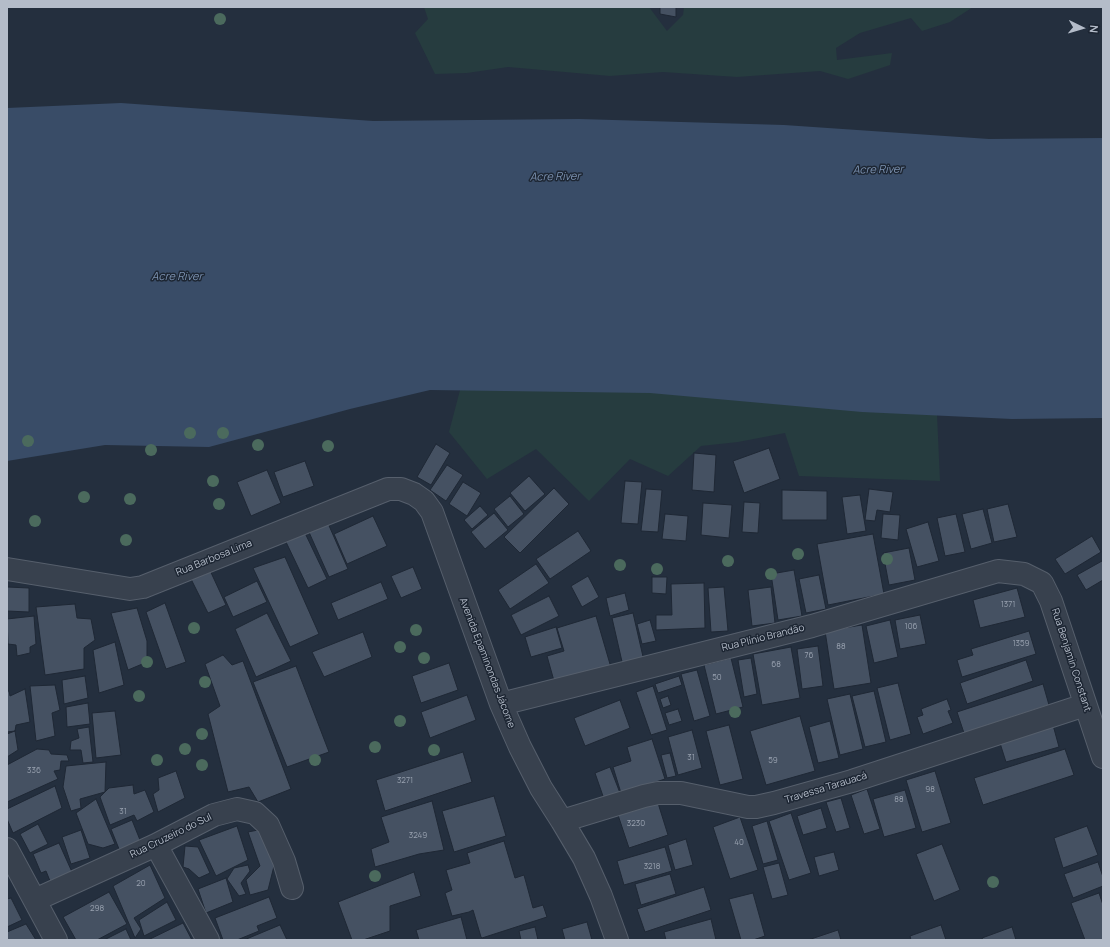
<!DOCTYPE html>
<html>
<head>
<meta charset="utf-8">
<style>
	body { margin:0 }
	#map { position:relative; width:1110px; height:947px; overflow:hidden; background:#242f3e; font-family:Manrope,sans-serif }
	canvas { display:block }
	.frame { position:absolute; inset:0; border:8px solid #b4bcc9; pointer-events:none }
	.north { position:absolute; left:1062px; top:8px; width:40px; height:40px; -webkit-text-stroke:3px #1d2633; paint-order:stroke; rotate:95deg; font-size:11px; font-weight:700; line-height:16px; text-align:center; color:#b4bcc9 }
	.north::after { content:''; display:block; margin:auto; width:14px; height:18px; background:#b4bcc9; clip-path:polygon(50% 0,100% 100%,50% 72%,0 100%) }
</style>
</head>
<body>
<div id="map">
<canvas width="1110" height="947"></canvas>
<div class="frame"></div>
<div class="north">N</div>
</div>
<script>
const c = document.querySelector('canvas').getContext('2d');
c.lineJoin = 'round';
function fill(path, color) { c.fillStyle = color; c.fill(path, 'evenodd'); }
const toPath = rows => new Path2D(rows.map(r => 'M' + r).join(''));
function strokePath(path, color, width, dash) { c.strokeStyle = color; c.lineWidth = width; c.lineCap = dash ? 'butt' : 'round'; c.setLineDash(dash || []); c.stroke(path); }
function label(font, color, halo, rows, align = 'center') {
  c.font = font + ' Manrope,sans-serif'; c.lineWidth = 3; c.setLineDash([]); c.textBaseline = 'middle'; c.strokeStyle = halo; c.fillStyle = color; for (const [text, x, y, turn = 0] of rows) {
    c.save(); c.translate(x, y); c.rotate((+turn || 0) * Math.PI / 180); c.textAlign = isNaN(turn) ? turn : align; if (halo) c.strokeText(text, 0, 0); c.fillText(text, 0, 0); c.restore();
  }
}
const green = toPath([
	[424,7,649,7,667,31,683,15,684,7,973,7,950,22,922,31,911,18,860,33,836,48,837,60,892,53,890,65,848,79,820,71,737,77,663,72,610,76,508,67,467,73,435,74,415,33,428,19],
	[469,356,936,392,940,481,799,476,785,433,738,442,701,446,668,476,630,459,589,501,536,449,487,479,449,432]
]);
const water = toPath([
	[121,103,373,121,579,119,784,125,989,139,1103,138,1103,418,1012,419,862,412,650,393,430,390,350,409,209,447,105,445,7,461,7,108]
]);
const building = toPath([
	[660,7,676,7,676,17,660,14,660,7],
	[436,444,450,453,431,485,417,477,436,444],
	[769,448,780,479,744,493,733,461,769,448],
	[694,453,716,455,714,492,692,490,694,453],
	[305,461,314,486,283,497,274,472,305,461],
	[447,465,463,475,446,501,430,490,447,465],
	[267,470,281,503,251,516,237,482,267,470],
	[529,476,545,494,525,511,510,493,529,476],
	[625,481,642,482,638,524,621,523,625,481],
	[463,482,481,493,467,516,449,504,463,482],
	[554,488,569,504,520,553,504,537,554,488],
	[646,489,662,490,658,532,641,531,646,489],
	[869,489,893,492,890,512,877,510,875,521,865,520,869,489],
	[782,490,827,491,827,520,782,520,782,490],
	[860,495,866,531,847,534,842,497,860,495],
	[510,496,524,514,508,527,494,509,510,496],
	[744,502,760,503,758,533,742,532,744,502],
	[703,503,732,505,729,538,701,535,703,503],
	[1008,504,1017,537,994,542,987,509,1008,504],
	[480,506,488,515,472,529,464,520,480,506],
	[983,509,992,543,971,549,962,514,983,509],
	[494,513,508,530,485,549,471,532,494,513],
	[665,514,688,516,686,541,662,539,665,514],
	[883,514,900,515,898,540,881,538,883,514],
	[956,514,965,552,945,556,937,518,956,514],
	[373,516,387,546,347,564,334,534,373,516],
	[327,521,348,569,329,577,308,530,327,521],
	[928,522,939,561,917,567,906,529,928,522],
	[578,531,591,551,550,579,536,559,578,531],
	[305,533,327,579,308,588,286,542,305,533],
	[873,534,884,594,828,605,817,544,873,534],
	[1092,536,1101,552,1065,574,1055,559,1092,536],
	[909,548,915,580,889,585,883,553,909,548],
	[285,557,319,634,290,647,253,568,285,557],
	[1102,561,1103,563,1103,580,1086,590,1077,575,1102,561],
	[536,564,549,583,510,609,498,590,536,564],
	[208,566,226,605,208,613,189,575,208,566],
	[413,567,422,589,401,598,391,576,413,567],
	[794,570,802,616,778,620,771,574,794,570],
	[819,575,826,609,806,613,799,579,819,575],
	[588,576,599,597,582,607,571,586,588,576],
	[652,577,667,577,666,594,652,593,652,577],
	[257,581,267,602,233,617,224,597,257,581],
	[381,582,388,599,338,620,331,603,381,582],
	[704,583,705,628,656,630,656,615,672,615,671,584,704,583],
	[7,587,29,588,29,612,7,611,7,587],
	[724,587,728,631,711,632,708,588,724,587],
	[771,587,775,623,752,626,748,590,771,587],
	[1017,588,1025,617,980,628,973,600,1017,588],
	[625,593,629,610,610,616,606,598,625,593],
	[549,596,559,616,521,635,511,615,549,596],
	[165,603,186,662,166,669,146,612,165,603],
	[75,604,77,618,91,619,95,640,84,648,84,669,45,675,36,607,75,604],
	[137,608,147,641,147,662,128,670,111,613,137,608],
	[267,613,291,661,256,677,235,629,267,613],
	[633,613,644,661,623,666,612,618,633,613],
	[920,615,926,644,900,649,895,620,920,615],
	[34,616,36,644,30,647,30,653,17,656,16,645,8,644,7,619,34,616],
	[596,616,612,671,556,688,547,656,564,651,557,628,596,616],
	[650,620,656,641,642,644,637,624,650,620],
	[890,620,898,657,874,663,866,626,890,620],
	[862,625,871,683,834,689,825,631,862,625],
	[556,627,562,648,531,657,525,637,556,627],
	[1029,631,1036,654,962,677,957,660,973,655,971,649,1029,631],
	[363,632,372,657,324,677,312,652,363,632],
	[115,642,124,685,99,693,93,650,115,642],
	[818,646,823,686,802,689,797,649,818,646],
	[791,647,800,698,762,705,753,654,791,647],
	[223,655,232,665,243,661,291,789,258,802,249,787,228,792,208,714,220,706,205,664,223,655],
	[731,658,743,707,716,714,704,665,731,658],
	[751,658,757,694,744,697,738,660,751,658],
	[1026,660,1033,681,967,704,960,683,1026,660],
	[449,663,458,690,421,703,412,676,449,663],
	[296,666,329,752,287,767,253,682,296,666],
	[697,670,710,716,694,721,681,674,697,670],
	[85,676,88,698,64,704,62,680,85,676],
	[679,676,682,685,658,693,655,684,679,676],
	[898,683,911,734,890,740,877,688,898,683],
	[1043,684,1049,705,964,733,957,712,1043,684],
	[55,685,60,710,52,713,55,736,36,741,30,686,55,685],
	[653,686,667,730,651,735,636,692,653,686],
	[25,689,30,722,16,725,15,731,7,732,7,691,9,691,10,696,25,689],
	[874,691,886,742,865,747,852,696,874,691],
	[850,694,863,749,840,755,827,699,850,694],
	[467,695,476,720,430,738,421,712,467,695],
	[668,696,671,705,663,708,660,699,668,696],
	[947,699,951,710,948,711,953,723,923,734,917,717,923,715,921,709,947,699],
	[620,700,630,728,585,746,574,718,620,700],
	[88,703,90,724,67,727,66,707,88,703],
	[678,709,682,721,669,725,665,713,678,709],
	[115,711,121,755,96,758,92,713,115,711],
	[800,716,815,771,766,785,750,731,800,716],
	[830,721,839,758,818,763,809,727,830,721],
	[729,725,743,779,720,785,706,731,729,725],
	[1053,725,1059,747,1006,762,999,740,1053,725],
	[89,727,93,762,83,763,81,750,70,750,71,741,79,738,77,729,89,727],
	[692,730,702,768,678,775,668,737,692,730],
	[15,731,18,750,7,757,7,734,15,731],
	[652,739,665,779,621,793,613,767,631,761,627,747,652,739],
	[37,749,49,750,51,754,67,755,69,761,61,761,60,770,54,771,58,779,7,802,7,765,37,749],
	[1065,749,1074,775,983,805,974,778,1065,749],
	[463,752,472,782,385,811,376,780,463,752],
	[670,753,676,776,667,778,661,755,670,753],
	[106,762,105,792,80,799,81,808,71,811,63,787,66,766,106,762],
	[610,767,620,793,604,799,595,773,610,767],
	[176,771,185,798,158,812,153,794,159,790,158,778,176,771],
	[935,771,951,823,922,832,906,780,935,771],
	[133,785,134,794,145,790,154,812,137,821,134,815,110,825,100,797,109,788,133,785],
	[55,786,62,808,13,833,7,819,7,809,55,786],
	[867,789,880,829,864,834,851,795,867,789],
	[905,790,916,828,884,837,873,799,905,790],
	[494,796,506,836,454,852,442,811,494,796],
	[841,798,850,828,836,832,826,802,841,798],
	[96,799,115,844,103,848,88,844,76,813,96,799],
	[432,801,444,850,419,854,375,867,371,849,389,842,381,817,432,801],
	[658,803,668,835,629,848,618,815,658,803],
	[821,808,827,828,803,835,797,816,821,808],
	[791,813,811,873,789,880,769,821,791,813],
	[740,817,758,870,730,879,713,827,740,817],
	[132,820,142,845,121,854,111,829,132,820],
	[767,821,778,860,763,864,752,826,767,821],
	[38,824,48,844,30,853,20,834,38,824],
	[237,826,248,860,216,876,199,840,237,826],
	[1087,826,1098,855,1063,868,1054,838,1087,826],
	[263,829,275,862,268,890,250,895,246,880,260,866,248,832,263,829],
	[81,830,90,858,71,864,62,837,81,830],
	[686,839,693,865,675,870,668,845,686,839],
	[504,841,515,878,524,875,533,908,543,905,547,917,482,938,481,937,473,910,469,912,452,916,445,893,452,890,446,870,470,863,467,853,504,841],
	[59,843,72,872,50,881,46,871,41,873,33,854,59,843],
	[942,844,960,890,934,901,916,854,942,844],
	[185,846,198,847,210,873,199,878,189,869,183,867,185,846],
	[665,847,672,871,624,885,617,861,665,847],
	[834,852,839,870,819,876,814,857,834,852],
	[1098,862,1103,877,1103,886,1073,898,1064,874,1098,862],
	[779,863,788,895,772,899,763,867,779,863],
	[150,865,165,898,134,918,141,929,135,938,113,886,150,865],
	[248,865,250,871,241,883,246,894,239,896,227,879,234,868,248,865],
	[414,872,421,896,390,906,390,931,363,940,352,940,338,902,414,872],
	[670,874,676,894,641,905,635,884,670,874],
	[226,878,233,902,206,913,198,889,226,878],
	[704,887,711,910,645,932,637,909,704,887],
	[109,892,127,924,97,940,76,940,63,917,109,892],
	[753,893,765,936,753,940,741,940,729,899,753,893],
	[1099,893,1103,905,1103,940,1085,940,1071,903,1099,893],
	[269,897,277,918,257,926,259,931,237,940,223,940,215,918,269,897],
	[11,898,22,920,7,927,7,899,11,898],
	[167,902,176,920,144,936,139,920,167,902],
	[461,917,467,940,419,940,416,930,461,917],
	[711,919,716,940,666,940,664,932,711,919],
	[587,922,592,940,565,940,562,929,587,922],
	[183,923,192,940,148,940,183,923],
	[26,924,36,940,7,940,7,932,26,924],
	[280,925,287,940,244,940,280,925],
	[941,925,946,940,911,940,910,936,941,925],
	[535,927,538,940,521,940,519,931,535,927],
	[1012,927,1016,940,983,940,982,938,1012,927],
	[126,929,131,940,104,940,126,929],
	[838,930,841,940,808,940,838,930]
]);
const street = toPath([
	[7,569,130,589,143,587,388,489,401,489,414,494,424,501,432,512,501,704,520,747,541,788,562,821,584,858,601,896,617,940],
	[501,704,812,626,998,571,1024,574,1042,583,1051,601,1103,757],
	[562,821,644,796,658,793,681,793,748,807,756,807,774,803,852,781,1085,705],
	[156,845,208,940],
	[7,849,56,940],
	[35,900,156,845,214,815,237,809,255,813,268,825,284,861,292,888]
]);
const trees = [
	[220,19],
	[190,433],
	[223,433],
	[28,441],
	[258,445],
	[328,446],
	[151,450],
	[213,481],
	[84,497],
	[130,499],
	[219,504],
	[35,521],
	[126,540],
	[798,554],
	[887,559],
	[728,561],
	[620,565],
	[657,569],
	[771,574],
	[194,628],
	[416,630],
	[400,647],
	[424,658],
	[147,662],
	[205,682],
	[139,696],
	[735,712],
	[400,721],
	[202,734],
	[375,747],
	[185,749],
	[434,750],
	[157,760],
	[315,760],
	[202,765],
	[375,876],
	[993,882]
];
const numberNames = [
	["1371",1008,605],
	["106",911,627],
	["1359",1021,644],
	["88",841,647],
	["76",809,656],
	["68",776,665],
	["50",717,678],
	["31",691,758],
	["59",773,761],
	["336",34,771],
	["3271",405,781],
	["98",930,790],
	["88",899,800],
	["31",123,812],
	["3230",636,824],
	["3249",418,836],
	["40",739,843],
	["3218",652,867],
	["20",141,884],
	["298",97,909]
];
const streetNames = [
	["Rua Barbosa Lima",214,558,-22],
	["Rua Plínio Brandão",763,638,-14],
	["Rua Benjamin Constant",1071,660,72],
	["Avenida Epaminondas Jácome",487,663,69],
	["Travessa Tarauacá",826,788,-17],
	["Rua Cruzeiro do Sul",171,836,-26]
];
const waterNames = [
	["Acre River",878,170,-1],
	["Acre River",555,177,-1],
	["Acre River",177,277]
];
fill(green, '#263c3f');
fill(water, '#394c67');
fill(building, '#455162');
strokePath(building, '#1f2835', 1);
strokePath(street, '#565f6c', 24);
strokePath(street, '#38414e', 22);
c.fillStyle = '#4b6a5d';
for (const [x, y] of trees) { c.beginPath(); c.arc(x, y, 6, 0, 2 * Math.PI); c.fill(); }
label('8px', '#98a1af', null, numberNames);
label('10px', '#b4bcc9', '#1d2633', streetNames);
label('italic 11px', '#7c92b1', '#1d2633', waterNames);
</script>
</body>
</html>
